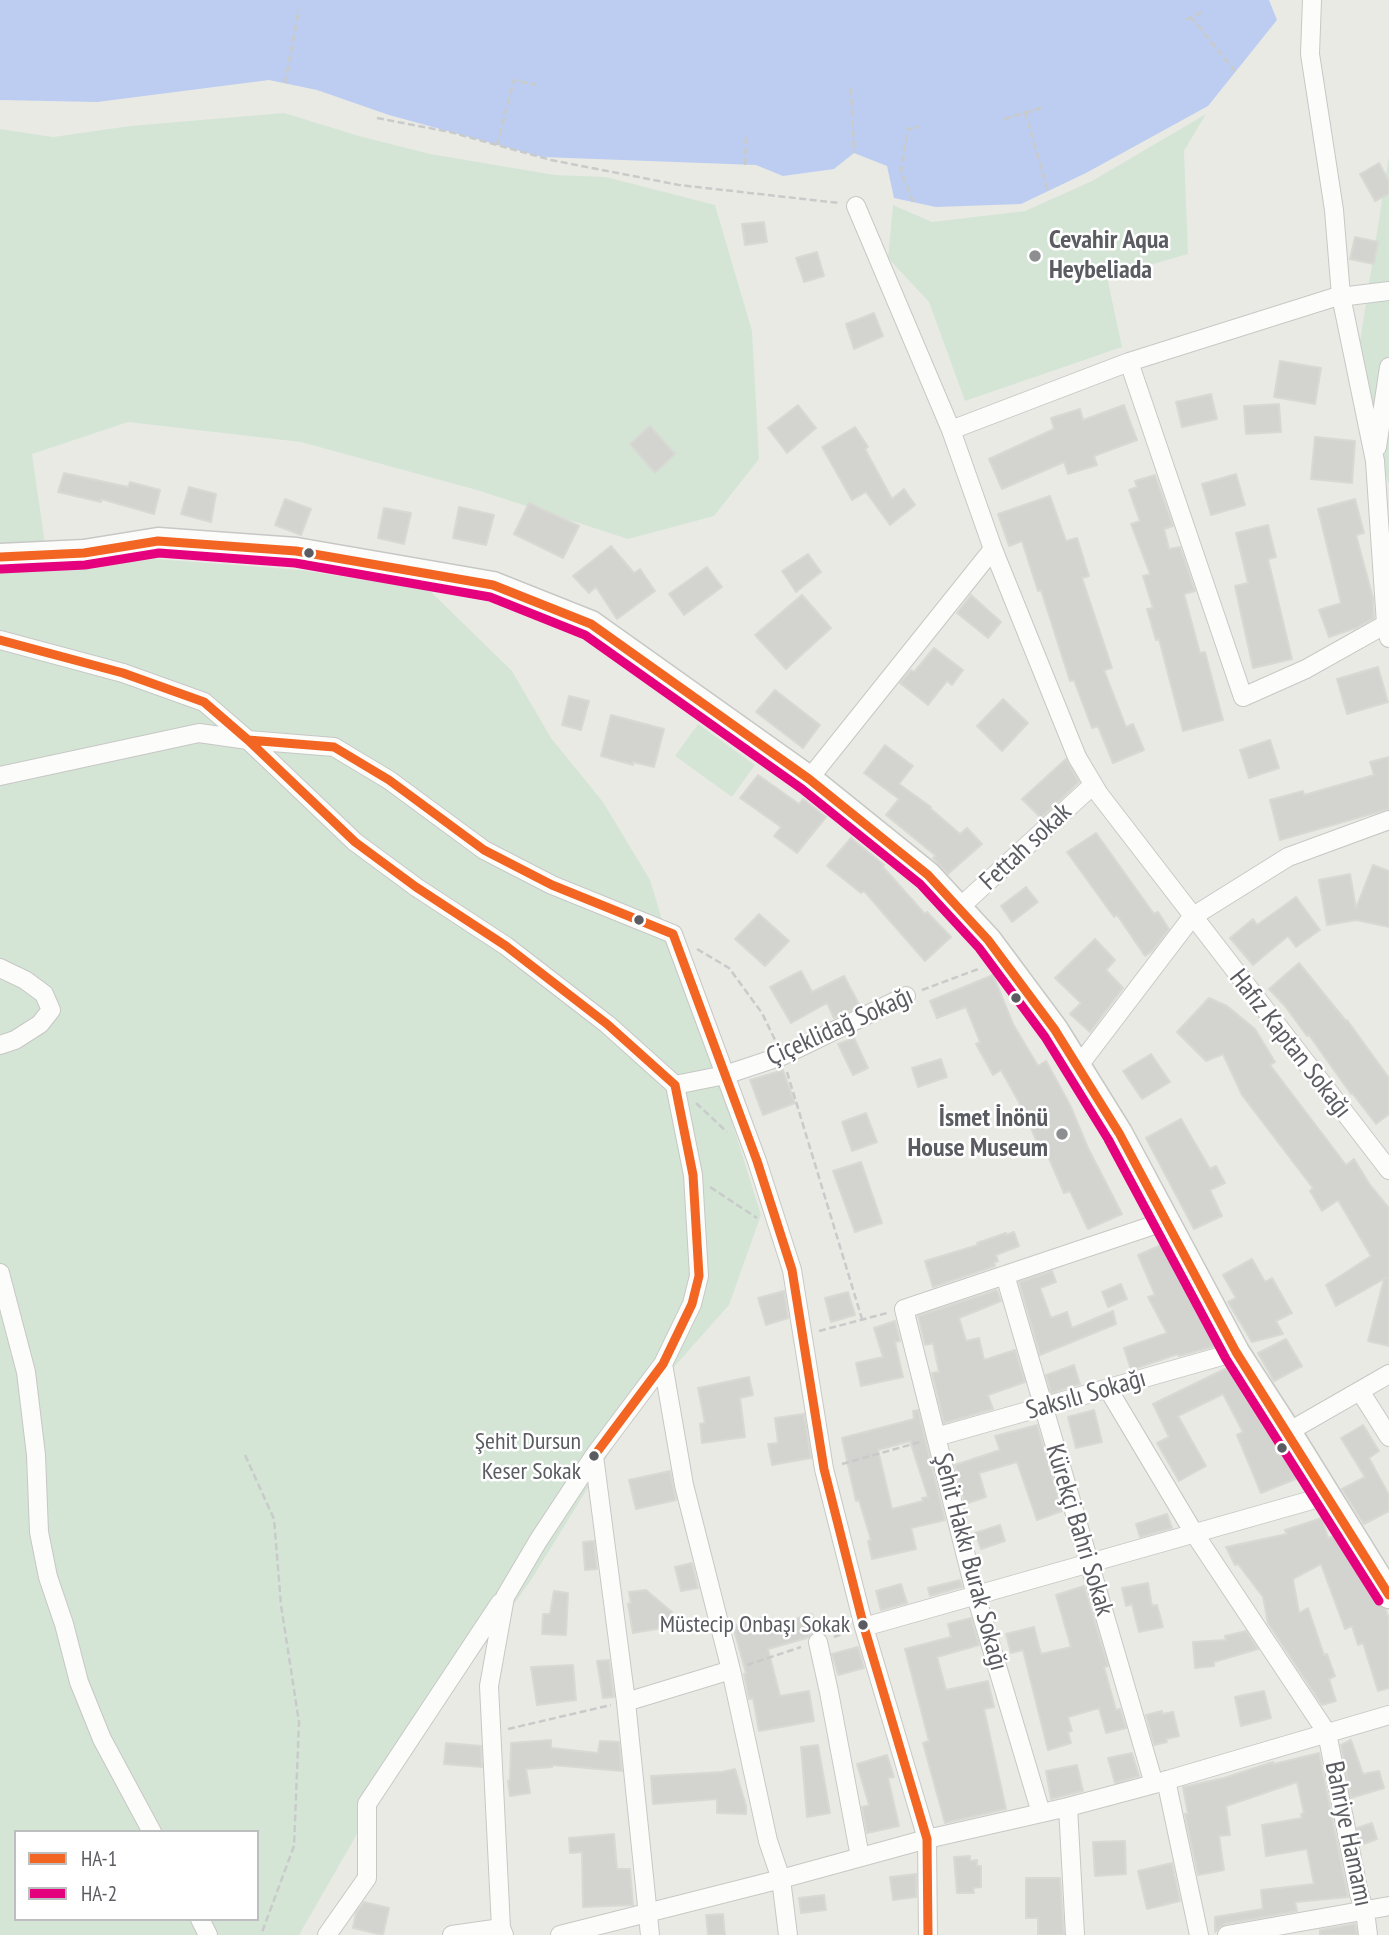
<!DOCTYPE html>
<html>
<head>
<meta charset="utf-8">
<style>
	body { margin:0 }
	#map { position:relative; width:1389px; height:1935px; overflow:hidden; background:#eaeae5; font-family:"PT Sans Narrow",sans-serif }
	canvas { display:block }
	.legend { position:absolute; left:14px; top:1830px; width:245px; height:91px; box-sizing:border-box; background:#fff; border:2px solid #bdbec0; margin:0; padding:9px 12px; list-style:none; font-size:21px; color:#5b5c62 }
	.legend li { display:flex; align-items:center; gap:14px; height:35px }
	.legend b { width:35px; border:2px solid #bdbec0 }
</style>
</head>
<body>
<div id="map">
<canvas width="1389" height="1935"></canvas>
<ul class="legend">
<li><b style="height:9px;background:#f26522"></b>HA-1</li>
<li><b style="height:9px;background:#e5007d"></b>HA-2</li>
</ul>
</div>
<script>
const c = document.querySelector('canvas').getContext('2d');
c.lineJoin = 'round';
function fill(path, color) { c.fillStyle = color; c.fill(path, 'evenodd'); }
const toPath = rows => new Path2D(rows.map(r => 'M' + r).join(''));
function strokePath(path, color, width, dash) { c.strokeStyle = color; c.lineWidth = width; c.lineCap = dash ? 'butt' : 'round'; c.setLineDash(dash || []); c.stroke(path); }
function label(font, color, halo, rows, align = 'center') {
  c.font = font + ' "PT Sans Narrow",sans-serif'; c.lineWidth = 5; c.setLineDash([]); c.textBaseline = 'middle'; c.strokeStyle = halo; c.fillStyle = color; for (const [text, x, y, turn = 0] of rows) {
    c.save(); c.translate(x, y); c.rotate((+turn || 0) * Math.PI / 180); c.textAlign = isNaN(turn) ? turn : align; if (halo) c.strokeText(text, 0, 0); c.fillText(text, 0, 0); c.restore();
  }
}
const green = toPath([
	[284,113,359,136,430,154,555,175,606,177,715,205,752,331,759,459,714,516,628,539,477,490,301,442,128,422,32,454,45,544,169,560,301,570,429,590,512,671,551,738,603,802,650,880,670,946,706,1039,761,1215,729,1305,636,1410,531,1580,387,1782,299,1935,0,1935,0,129,53,137,130,126],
	[16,1832,257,1832,257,1919,16,1919],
	[1206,114,1184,151,1188,254,1107,277,1122,347,965,401,929,302,888,258,893,205,932,222,1025,211,1092,181],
	[1389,156,1389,484,1352,392],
	[698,724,755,765,732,797,675,756]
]);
const water = toPath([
	[0,0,1269,0,1277,20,1208,106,1086,173,1021,204,936,207,894,198,887,166,854,153,834,169,783,176,756,165,542,157,389,115,317,90,269,80,97,102,0,100]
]);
const building = toPath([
	[1379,163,1389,181,1389,194,1375,201,1360,174,1379,163],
	[764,222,767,242,745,245,742,224,764,222],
	[1355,237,1378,242,1374,264,1350,259,1355,237],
	[817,252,824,276,804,282,796,258,817,252],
	[874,313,883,336,854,349,846,324,874,313],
	[1280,361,1321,368,1315,404,1274,397,1280,361],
	[1211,394,1217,419,1182,427,1176,402,1211,394],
	[1279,404,1281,432,1246,434,1244,406,1279,404],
	[798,405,816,428,787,453,768,428,798,405],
	[1124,405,1137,440,1094,456,1097,465,1068,474,1064,462,1002,489,989,459,1054,429,1051,418,1080,409,1083,420,1124,405],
	[650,426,675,454,655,473,630,444,650,426],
	[855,427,868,447,865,449,892,499,904,489,915,505,890,525,866,492,852,500,822,447,855,427],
	[1315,437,1355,441,1352,483,1311,479,1315,437],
	[64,473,128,487,130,482,160,490,154,514,101,499,101,502,58,492,64,473],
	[1236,474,1245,505,1211,515,1202,484,1236,474],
	[1155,475,1173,526,1164,529,1169,549,1180,547,1195,591,1184,594,1200,653,1205,652,1223,720,1183,731,1159,639,1156,640,1147,609,1153,608,1143,576,1150,574,1131,524,1140,521,1129,490,1137,487,1135,481,1155,475],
	[189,487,216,494,211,522,181,514,189,487],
	[1050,496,1066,541,1077,538,1089,576,1082,578,1112,668,1104,670,1126,727,1133,724,1144,750,1113,763,1098,726,1092,728,1074,680,1070,681,1041,590,1038,591,1022,541,1009,546,998,514,1050,496],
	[285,499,311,509,301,535,275,525,285,499],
	[1355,499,1364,533,1356,535,1373,598,1374,618,1356,628,1329,637,1319,610,1341,603,1318,509,1355,499],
	[529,503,579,526,563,558,514,534,529,503],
	[459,507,494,515,486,545,453,538,459,507],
	[384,508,411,513,404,544,378,538,384,508],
	[1268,525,1276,557,1268,559,1292,659,1253,668,1235,586,1248,583,1236,533,1268,525],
	[611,546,634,573,640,569,655,591,617,619,596,587,589,593,573,576,611,546],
	[808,554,821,572,796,592,782,571,808,554],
	[707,567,722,587,684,615,669,594,707,567],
	[802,595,831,628,786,669,755,635,802,595],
	[971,595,1001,622,988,638,957,613,971,595],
	[934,648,963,670,952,685,947,681,928,705,900,683,911,670,914,672,934,648],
	[1378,667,1388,702,1347,714,1337,679,1378,667],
	[775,690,820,725,803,748,756,712,775,690],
	[569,696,589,701,581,730,562,725,569,696],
	[1003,699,1028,723,1002,751,977,726,1003,699],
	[611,715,664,729,654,767,633,762,633,765,601,756,611,715],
	[1270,740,1279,768,1249,778,1240,750,1270,740],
	[885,745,913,766,899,784,931,807,930,808,960,834,967,828,982,844,948,874,933,858,936,856,886,815,899,799,864,773,885,745],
	[1389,757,1389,809,1280,840,1270,800,1303,791,1304,795,1374,775,1370,762,1389,757],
	[1066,759,1079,782,1041,818,1022,799,1066,759],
	[758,775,799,804,803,799,826,817,797,853,774,836,781,827,740,798,758,775],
	[1096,833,1154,914,1158,912,1169,929,1152,951,1145,956,1117,915,1114,917,1067,852,1096,833],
	[851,838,884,865,883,867,925,914,927,912,951,937,925,961,864,891,861,893,827,866,851,838],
	[1373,865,1389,871,1389,927,1356,920,1327,925,1319,880,1350,874,1356,908,1373,865],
	[1026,887,1038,902,1012,922,1001,906,1026,887],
	[1296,897,1320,930,1296,947,1288,936,1253,965,1230,938,1253,919,1257,925,1296,897],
	[759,914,789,941,765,966,735,939,759,914],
	[1095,939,1115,960,1106,970,1123,988,1090,1032,1070,1014,1081,1003,1055,978,1095,939],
	[1299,963,1346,1021,1347,1020,1389,1078,1389,1114,1376,1124,1352,1093,1351,1094,1309,1035,1307,1036,1285,1006,1269,989,1299,963],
	[801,971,812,992,844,976,860,1006,834,1018,827,1003,791,1023,770,987,801,971],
	[993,975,1013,1024,1038,1066,1046,1061,1070,1105,1088,1148,1122,1214,1088,1229,1070,1191,1064,1193,1048,1156,1043,1158,1025,1113,1001,1070,993,1075,976,1044,980,1042,966,1007,937,1018,930,1001,993,975],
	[1209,998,1227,1006,1255,1029,1275,1062,1270,1065,1346,1165,1354,1159,1370,1185,1389,1208,1389,1276,1386,1278,1389,1278,1389,1346,1368,1341,1384,1279,1336,1306,1326,1285,1371,1256,1338,1200,1322,1211,1310,1191,1313,1188,1242,1095,1223,1054,1206,1061,1177,1032,1209,998],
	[854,1038,868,1068,853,1075,838,1044,854,1038],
	[1151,1054,1170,1082,1142,1099,1123,1071,1151,1054],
	[941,1059,947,1077,918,1087,912,1068,941,1059],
	[783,1070,795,1103,763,1115,750,1080,783,1070],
	[866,1113,877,1142,852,1151,842,1122,866,1113],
	[1181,1119,1210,1169,1216,1166,1225,1183,1210,1190,1222,1216,1194,1229,1146,1138,1181,1119],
	[861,1162,882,1223,855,1232,833,1171,861,1162],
	[1014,1232,1019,1246,996,1255,998,1261,994,1263,995,1266,933,1287,925,1261,978,1245,977,1243,1006,1233,1006,1235,1014,1232],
	[1161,1245,1215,1346,1179,1356,1178,1354,1131,1370,1124,1348,1167,1333,1148,1297,1155,1295,1138,1255,1161,1245],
	[1252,1259,1265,1282,1272,1278,1292,1313,1276,1321,1283,1334,1252,1342,1228,1302,1236,1298,1223,1275,1252,1259],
	[1052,1271,1056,1282,1040,1288,1051,1318,1067,1312,1072,1328,1113,1311,1116,1324,1040,1355,1019,1282,1052,1271],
	[1121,1284,1127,1299,1108,1307,1102,1292,1121,1284],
	[997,1290,1001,1301,959,1318,966,1341,979,1338,984,1360,1015,1350,1025,1382,988,1395,993,1409,944,1423,932,1373,939,1372,933,1343,925,1345,918,1316,997,1290],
	[784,1291,788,1318,766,1325,758,1298,784,1291],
	[848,1292,855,1315,831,1322,825,1298,848,1292],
	[895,1321,900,1341,895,1342,903,1377,861,1386,856,1363,883,1357,874,1328,895,1321],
	[1286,1339,1302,1366,1274,1381,1258,1353,1286,1339],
	[1074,1365,1080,1384,1051,1393,1046,1375,1074,1365],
	[1227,1368,1277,1448,1298,1478,1261,1493,1237,1435,1243,1432,1223,1394,1178,1416,1206,1466,1179,1481,1157,1443,1169,1437,1153,1404,1227,1368],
	[749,1377,753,1395,740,1398,745,1437,702,1443,700,1424,705,1423,698,1388,749,1377],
	[918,1410,945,1520,911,1528,916,1549,872,1559,868,1541,871,1540,859,1500,856,1501,842,1438,914,1419,913,1411,918,1410],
	[910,1441,928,1497,922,1498,923,1501,892,1509,878,1450,910,1441],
	[1094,1410,1102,1442,1076,1448,1068,1417,1094,1410],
	[804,1414,811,1458,772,1465,768,1444,778,1443,775,1418,804,1414],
	[1037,1425,1062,1511,1037,1520,1017,1462,979,1473,986,1497,965,1504,955,1465,1000,1450,995,1436,1037,1425],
	[1363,1425,1379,1451,1369,1458,1389,1495,1389,1511,1364,1524,1342,1489,1365,1477,1341,1438,1363,1425],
	[670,1471,676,1500,636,1509,629,1480,670,1471],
	[1167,1514,1172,1528,1140,1537,1136,1524,1167,1514],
	[1322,1518,1328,1538,1334,1536,1376,1603,1386,1610,1389,1619,1389,1688,1378,1691,1363,1643,1358,1645,1352,1626,1345,1629,1321,1564,1293,1579,1299,1613,1308,1608,1324,1655,1327,1654,1335,1676,1329,1679,1336,1701,1322,1705,1268,1623,1263,1597,1238,1564,1235,1565,1226,1547,1287,1534,1285,1530,1322,1518],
	[1000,1525,1005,1541,981,1549,975,1533,1000,1525],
	[594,1541,597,1569,585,1570,583,1542,594,1541],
	[692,1563,698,1588,681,1591,675,1567,692,1563],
	[960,1580,962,1587,930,1596,928,1588,960,1580],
	[1148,1583,1152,1606,1157,1605,1163,1627,1139,1632,1132,1604,1126,1606,1122,1588,1148,1583],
	[901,1584,907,1603,881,1610,876,1591,901,1584],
	[1084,1586,1108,1666,1104,1667,1116,1710,1120,1709,1126,1728,1106,1733,1099,1708,1068,1717,1072,1731,1068,1732,1071,1743,1048,1750,1023,1650,1011,1653,1006,1634,1034,1627,1041,1654,1071,1647,1056,1595,1084,1586],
	[646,1590,672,1612,668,1627,633,1633,628,1604,631,1603,629,1592,646,1590],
	[554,1591,568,1593,566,1635,542,1634,543,1614,550,1614,554,1591],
	[812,1614,817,1631,811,1633,807,1638,768,1649,780,1696,809,1691,814,1721,759,1731,753,1698,749,1699,744,1674,746,1673,733,1626,762,1617,765,1628,812,1614],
	[971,1618,979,1645,937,1657,946,1690,988,1681,994,1707,984,1709,1006,1809,945,1823,923,1743,929,1741,905,1649,951,1637,948,1624,971,1618],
	[1246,1631,1258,1649,1214,1662,1214,1666,1195,1668,1193,1642,1226,1640,1225,1636,1246,1631],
	[858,1647,864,1668,838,1675,832,1654,858,1647],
	[609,1660,614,1697,603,1698,597,1661,609,1660],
	[573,1665,576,1700,537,1705,531,1667,573,1665],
	[1264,1691,1271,1718,1241,1726,1235,1697,1264,1691],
	[1162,1711,1162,1714,1173,1712,1179,1736,1166,1739,1167,1742,1154,1745,1146,1715,1162,1711],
	[551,1740,551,1748,598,1753,600,1741,619,1742,622,1771,552,1765,552,1767,526,1769,530,1793,510,1796,508,1781,510,1780,511,1743,551,1740],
	[1351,1740,1363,1774,1379,1771,1384,1788,1351,1798,1341,1745,1351,1740],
	[446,1743,481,1746,482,1767,444,1764,446,1743],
	[818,1745,830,1813,807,1817,801,1747,818,1745],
	[1132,1753,1139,1776,1115,1783,1108,1758,1132,1753],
	[1319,1753,1348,1897,1295,1902,1297,1911,1225,1924,1215,1932,1215,1917,1263,1909,1261,1890,1314,1884,1307,1849,1266,1856,1262,1825,1302,1818,1301,1814,1304,1813,1297,1782,1226,1806,1230,1835,1219,1836,1224,1870,1198,1875,1186,1820,1185,1814,1188,1814,1183,1787,1224,1778,1273,1762,1274,1764,1319,1753],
	[887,1755,894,1777,888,1778,899,1826,867,1833,862,1807,869,1805,857,1764,887,1755],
	[1077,1765,1083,1791,1051,1799,1046,1771,1077,1765],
	[735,1769,746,1806,746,1814,717,1813,717,1799,653,1804,651,1776,722,1772,735,1769],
	[1372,1823,1377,1839,1361,1845,1357,1828,1372,1823],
	[614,1834,617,1869,630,1869,633,1905,583,1907,582,1852,570,1853,569,1838,614,1834],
	[1125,1841,1126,1874,1095,1876,1093,1842,1125,1841],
	[970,1856,970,1861,977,1860,977,1866,981,1866,981,1887,973,1888,974,1893,957,1893,954,1857,970,1856],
	[1172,1863,1180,1901,1147,1909,1138,1871,1172,1863],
	[916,1874,916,1897,893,1900,890,1877,916,1874],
	[1026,1878,1060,1878,1064,1935,1038,1935,1038,1918,1026,1918,1026,1878],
	[824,1895,826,1910,801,1913,799,1898,824,1895],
	[364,1902,389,1908,383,1935,353,1928,356,1913,364,1902],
	[723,1914,725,1935,708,1935,706,1915,723,1914],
	[1355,1924,1357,1935,1320,1935,1320,1930,1355,1924]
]);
const path = toPath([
	[1191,17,1235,71],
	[1186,20,1202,12],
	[285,83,299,9],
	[851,88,854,153],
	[1025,112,1048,191],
	[377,118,450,132,551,160,679,185,839,203],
	[1004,119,1044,107],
	[497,145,514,80,536,85],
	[745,165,746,137],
	[913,202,901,171,908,129,919,127],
	[697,949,729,968,762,1013,775,1040],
	[922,990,981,968],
	[787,1072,862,1319],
	[696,1103,727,1132],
	[710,1187,757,1218],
	[819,1331,887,1313],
	[245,1455,274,1519,281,1605,299,1722,294,1846,261,1935],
	[842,1464,920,1442],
	[834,1637,847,1632],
	[747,1665,801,1647],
	[508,1729,611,1705]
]);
const street = toPath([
	[1312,0,1310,54,1334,210,1341,296,1375,461,1386,624,1389,638],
	[856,206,951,430],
	[1129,362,1243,697,1306,669,1386,624],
	[1377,447,1389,367],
	[993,549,1077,757,1099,794,1389,1170],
	[0,640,123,673,204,702,248,740,334,747,389,780,484,850,552,885,673,934,757,1161,792,1270,824,1469,864,1627,927,1839,928,1935],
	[0,776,199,733,248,740,355,842,416,887,506,946,607,1024,675,1085,693,1175,699,1276,692,1304,663,1364,594,1456,538,1541,505,1597,489,1686,501,1928,504,1935],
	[809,779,993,549,951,430,1129,362,1332,298,1389,291],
	[959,908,1093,785],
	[0,968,25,980,44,994,51,1010,40,1024,15,1040,0,1045],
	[1077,1068,1192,917,1288,857,1389,820],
	[675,1085,725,1075,782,1056,906,996],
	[0,1273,26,1372,36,1455,39,1532,48,1577,64,1624,79,1682,102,1739,152,1832],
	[1005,1275,1154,1784],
	[663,1364,684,1485,731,1670,768,1841,781,1879,788,1935],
	[1108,1389,1194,1533,1327,1733,1359,1894,1365,1911,1368,1935],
	[1360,1391,1389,1437],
	[1288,1432,1389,1374],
	[936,1437,1236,1352],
	[594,1456,626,1702,650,1935],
	[864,1627,1326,1496],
	[818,1642,829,1692,860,1857],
	[626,1702,731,1670],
	[1166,1780,1199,1935],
	[1068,1807,1075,1935],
	[1041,1813,976,1596,904,1309,1166,1221],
	[200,1919,208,1935],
	[327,1935,367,1878,367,1804,500,1603],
	[452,1935,501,1928],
	[560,1935,781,1879,927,1839,1068,1807,1154,1784,1389,1715],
	[1227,1935,1389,1906]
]);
const secondary = toPath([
	[0,557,84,553,158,541,296,551,493,585,591,624,809,779,928,875,988,940,1055,1030,1119,1133,1236,1352,1288,1432,1389,1595]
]);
const bus1 = toPath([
	[0,557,84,553,158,541,296,551,493,585,591,624,809,779,928,875,988,940,1055,1030,1119,1133,1236,1352,1389,1595],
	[0,640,123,673,204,702,248,740,334,747,389,780,484,850,552,885,673,934,757,1161,792,1270,824,1469,864,1627,927,1839,928,1935],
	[248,740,355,842,416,887,506,946,607,1024,675,1085,693,1175,699,1276,692,1304,663,1364,594,1456]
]);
const bus2 = toPath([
	[1,569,85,565,159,553,295,563,490,597,585,635,802,789,920,884,979,948,1045,1037,1108,1139,1226,1359,1379,1601]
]);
const markers = [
	[1035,256,7,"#8d8e90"],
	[309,553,6,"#5b5c62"],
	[639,920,6,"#5b5c62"],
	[1016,998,6,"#5b5c62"],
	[1062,1134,7,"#8d8e90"],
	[1282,1448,6,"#5b5c62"],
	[594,1456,6,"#5b5c62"],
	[863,1625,6,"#5b5c62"]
];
const busNames = [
	["Şehit Dursun",581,1442],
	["Keser Sokak",581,1472],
	["Müstecip Onbaşı Sokak",850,1625]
];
const poiNames = [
	["Cevahir Aqua",1049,241],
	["Heybeliada",1049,271],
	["İsmet İnönü",1048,1119,"right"],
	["House Museum",1048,1149,"right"]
];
const streetNames = [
	["Fettah sokak",1026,847,-43],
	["Çiçeklidağ Sokağı",840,1027,-24],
	["Hafız Kaptan Sokağı",1290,1044,52],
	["Saksılı Sokağı",1086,1395,-16],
	["Kürekçi Bahri Sokak",1079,1530,73],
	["Şehit Hakkı Burak Sokağı",970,1562,75],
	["Bahriye Hamamı",1348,1834,78]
];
fill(green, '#d4e5d6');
fill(water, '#bccdf1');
fill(building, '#d3d3d0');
strokePath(building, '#d9d9d4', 2);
strokePath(street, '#c7c7c5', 20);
strokePath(secondary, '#c7c7c6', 29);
strokePath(path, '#c8cbca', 2.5, [7, 3.5]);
strokePath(street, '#fcfcfb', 18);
strokePath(secondary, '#fcfcfb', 26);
strokePath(bus1, '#f26522', 9);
strokePath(bus2, '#e5007d', 9);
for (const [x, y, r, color] of markers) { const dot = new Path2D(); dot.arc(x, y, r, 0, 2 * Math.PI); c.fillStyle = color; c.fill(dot); strokePath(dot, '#fff', 2.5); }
label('24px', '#5b5c62', '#fff', busNames, 'right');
label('bold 26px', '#5b5c62', '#fff', poiNames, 'left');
label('26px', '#5b5c62', '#fff', streetNames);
</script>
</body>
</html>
